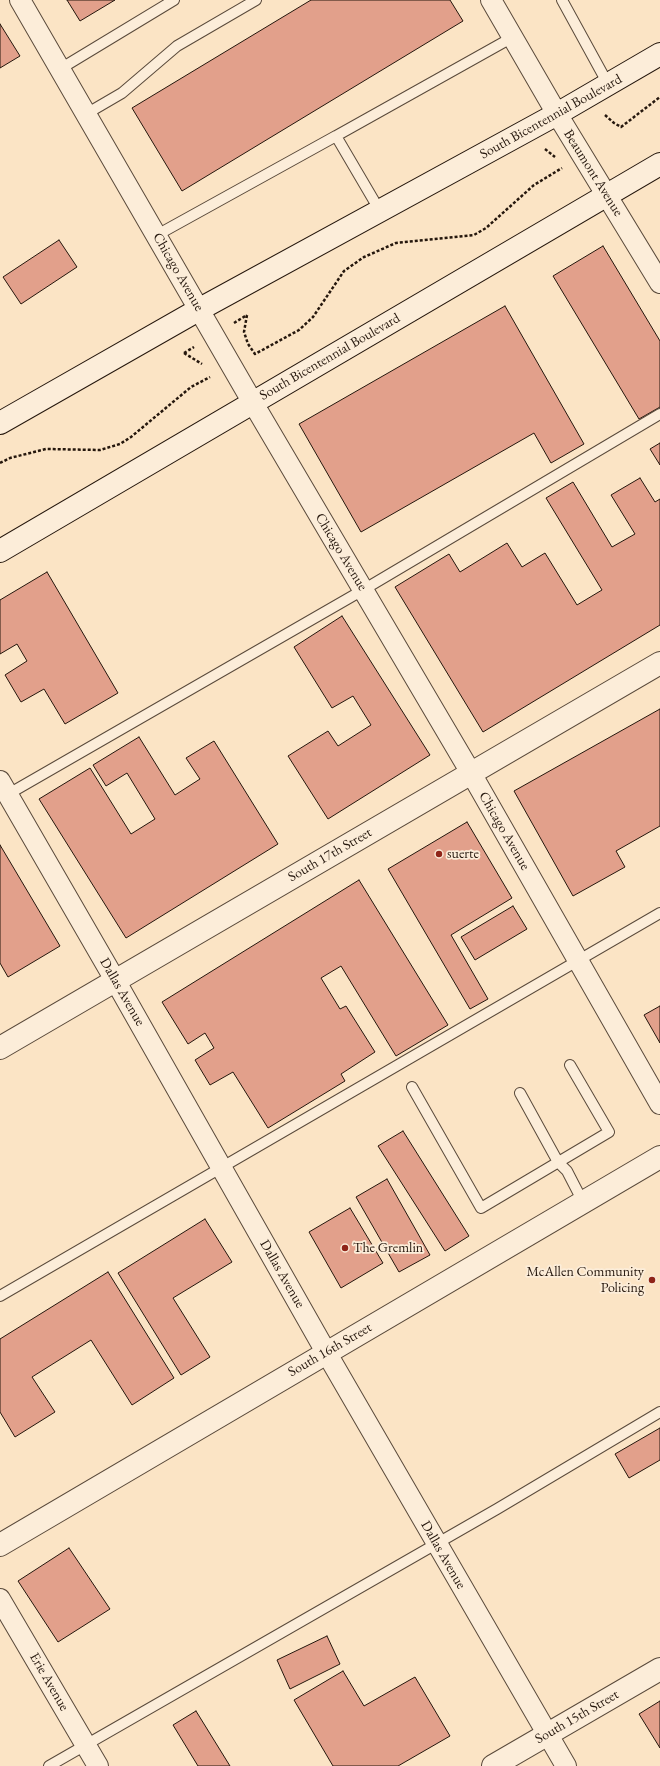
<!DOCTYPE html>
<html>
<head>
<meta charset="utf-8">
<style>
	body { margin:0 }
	canvas { display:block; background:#fbe4c5 }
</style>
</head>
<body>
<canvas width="660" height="1766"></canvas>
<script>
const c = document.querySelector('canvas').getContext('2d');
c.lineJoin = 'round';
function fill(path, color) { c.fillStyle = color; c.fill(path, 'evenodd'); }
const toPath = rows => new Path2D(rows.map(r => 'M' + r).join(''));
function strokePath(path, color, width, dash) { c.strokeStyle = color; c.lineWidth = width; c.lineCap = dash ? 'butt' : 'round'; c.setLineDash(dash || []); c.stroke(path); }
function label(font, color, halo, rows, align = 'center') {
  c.font = font + ' "EB Garamond",serif'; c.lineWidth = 3.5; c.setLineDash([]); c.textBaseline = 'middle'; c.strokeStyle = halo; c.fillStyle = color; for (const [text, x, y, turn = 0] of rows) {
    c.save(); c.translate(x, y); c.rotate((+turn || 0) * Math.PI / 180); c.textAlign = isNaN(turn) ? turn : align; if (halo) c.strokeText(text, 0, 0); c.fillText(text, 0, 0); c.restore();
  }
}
const building = toPath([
	[67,0,115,0,80,21,67,0],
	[311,0,450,0,463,21,182,191,132,108,311,0],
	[0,24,20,56,0,68,0,24],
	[59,240,77,267,21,304,3,277,59,240],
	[603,246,660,341,660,407,639,419,553,276,603,246],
	[505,306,584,444,551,463,534,433,361,532,299,424,505,306],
	[660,443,660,465,650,449,660,443],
	[640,478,655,502,660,499,660,625,483,732,395,587,449,554,460,572,507,543,522,567,545,553,577,605,602,590,546,498,573,482,612,547,635,534,611,495,640,478],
	[47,572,118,693,65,724,44,689,21,702,5,675,27,661,17,644,0,654,0,600,47,572],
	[342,616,430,755,328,819,288,756,328,731,338,746,371,725,353,696,332,708,294,647,342,616],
	[660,709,660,826,616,851,625,867,573,896,514,791,660,709],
	[139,737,175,795,200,779,186,758,214,741,278,844,126,938,39,799,90,768,131,834,155,819,127,773,106,786,93,765,139,737],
	[467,822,512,898,451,935,488,999,470,1009,388,869,467,822],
	[0,845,60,946,8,977,0,963,0,845],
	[359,880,448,1025,396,1056,341,966,321,978,340,1009,346,1006,375,1052,341,1074,345,1081,268,1128,233,1072,210,1085,195,1060,214,1048,205,1033,188,1044,162,1002,359,880],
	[513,906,527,929,475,960,461,937,513,906],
	[660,1006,660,1043,644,1015,660,1006],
	[403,1131,469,1236,445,1251,378,1146,403,1131],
	[387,1179,430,1255,399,1272,356,1197,387,1179],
	[350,1208,383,1263,341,1288,309,1232,350,1208],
	[205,1219,232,1262,173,1298,210,1357,181,1375,118,1273,205,1219],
	[108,1272,174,1378,132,1405,91,1340,32,1377,55,1412,15,1437,0,1412,0,1339,108,1272],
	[660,1428,660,1460,629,1478,615,1454,660,1428],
	[69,1548,110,1609,58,1642,18,1581,69,1548],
	[327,1636,340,1664,290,1689,277,1660,327,1636],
	[343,1671,364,1706,415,1677,450,1736,398,1766,333,1766,294,1700,343,1671],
	[660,1701,660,1748,639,1714,660,1701],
	[196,1711,230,1766,198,1766,173,1725,196,1711]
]);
const path = toPath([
	[605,115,614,123,621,127,660,97],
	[545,149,555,157],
	[247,315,244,332,248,344,255,354,299,330,313,317,344,271,364,257,396,243,474,235,486,228,534,185,562,168],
	[234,323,247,315],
	[184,353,202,364],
	[184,353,194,347],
	[0,463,10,458,46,449,100,450,120,444,131,437,191,387,210,377]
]);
const service = toPath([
	[562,0,608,84],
	[60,69,174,0],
	[86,114,122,93,177,46,256,0],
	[380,211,336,136,513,37],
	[157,235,336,136],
	[5,796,363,590,660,414],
	[412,1087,481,1208,609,1132,570,1065],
	[520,1093,558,1162,567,1171,583,1202],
	[0,1296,660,913],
	[49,1766,497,1509,660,1412]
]);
const minor = toPath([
	[20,0,253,403,471,773,660,1104],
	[491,0,557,114,660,283],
	[0,781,115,980,326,1352,566,1766],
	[0,1599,98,1766]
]);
const tertiary = toPath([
	[0,1048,660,663],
	[0,1545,660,1157],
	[493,1766,660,1669]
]);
const secondary = toPath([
	[0,423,200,309,557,114,660,54],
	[0,551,660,164]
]);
const markers = [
	[439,854,4,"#8f2418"],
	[345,1248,4,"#8f2418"],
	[652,1280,4,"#8f2418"]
];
const streetNames = [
	["South Bicentennial Boulevard",551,117,-29],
	["Beaumont Avenue",593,173,58],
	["Chicago Avenue",178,272,60],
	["South Bicentennial Boulevard",330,357,-30],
	["Chicago Avenue",341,552,59],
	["Chicago Avenue",504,831,60],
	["South 17th Street",330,855,-30],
	["Dallas Avenue",122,992,60],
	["Dallas Avenue",282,1274,60],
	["South 16th Street",330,1350,-30],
	["Dallas Avenue",443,1555,60],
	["Erie Avenue",49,1682,60],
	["South 15th Street",577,1717,-30]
];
const poiNames = [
	["suerte",447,854],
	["The Gremlin",353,1248],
	["McAllen Community",644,1272,"right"],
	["Policing",644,1288,"right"]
];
fill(building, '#e2a08b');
strokePath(building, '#25170d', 1);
strokePath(service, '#5a4a3b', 12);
strokePath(minor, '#5a4a3b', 22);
strokePath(tertiary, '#5a4a3b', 24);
strokePath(secondary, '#25170d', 24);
strokePath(path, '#25170d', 2.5, [3, 2]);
strokePath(service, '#fcedd9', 10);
strokePath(minor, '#fcedd9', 20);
strokePath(tertiary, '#fcedd9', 22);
strokePath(secondary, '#fcedd9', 22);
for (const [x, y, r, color] of markers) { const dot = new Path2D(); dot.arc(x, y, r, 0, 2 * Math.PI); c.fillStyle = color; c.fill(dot); strokePath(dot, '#fcedd9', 1.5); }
label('14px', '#25170d', '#fcedd9', streetNames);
label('14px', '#25170d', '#fcedd9', poiNames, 'left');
</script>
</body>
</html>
